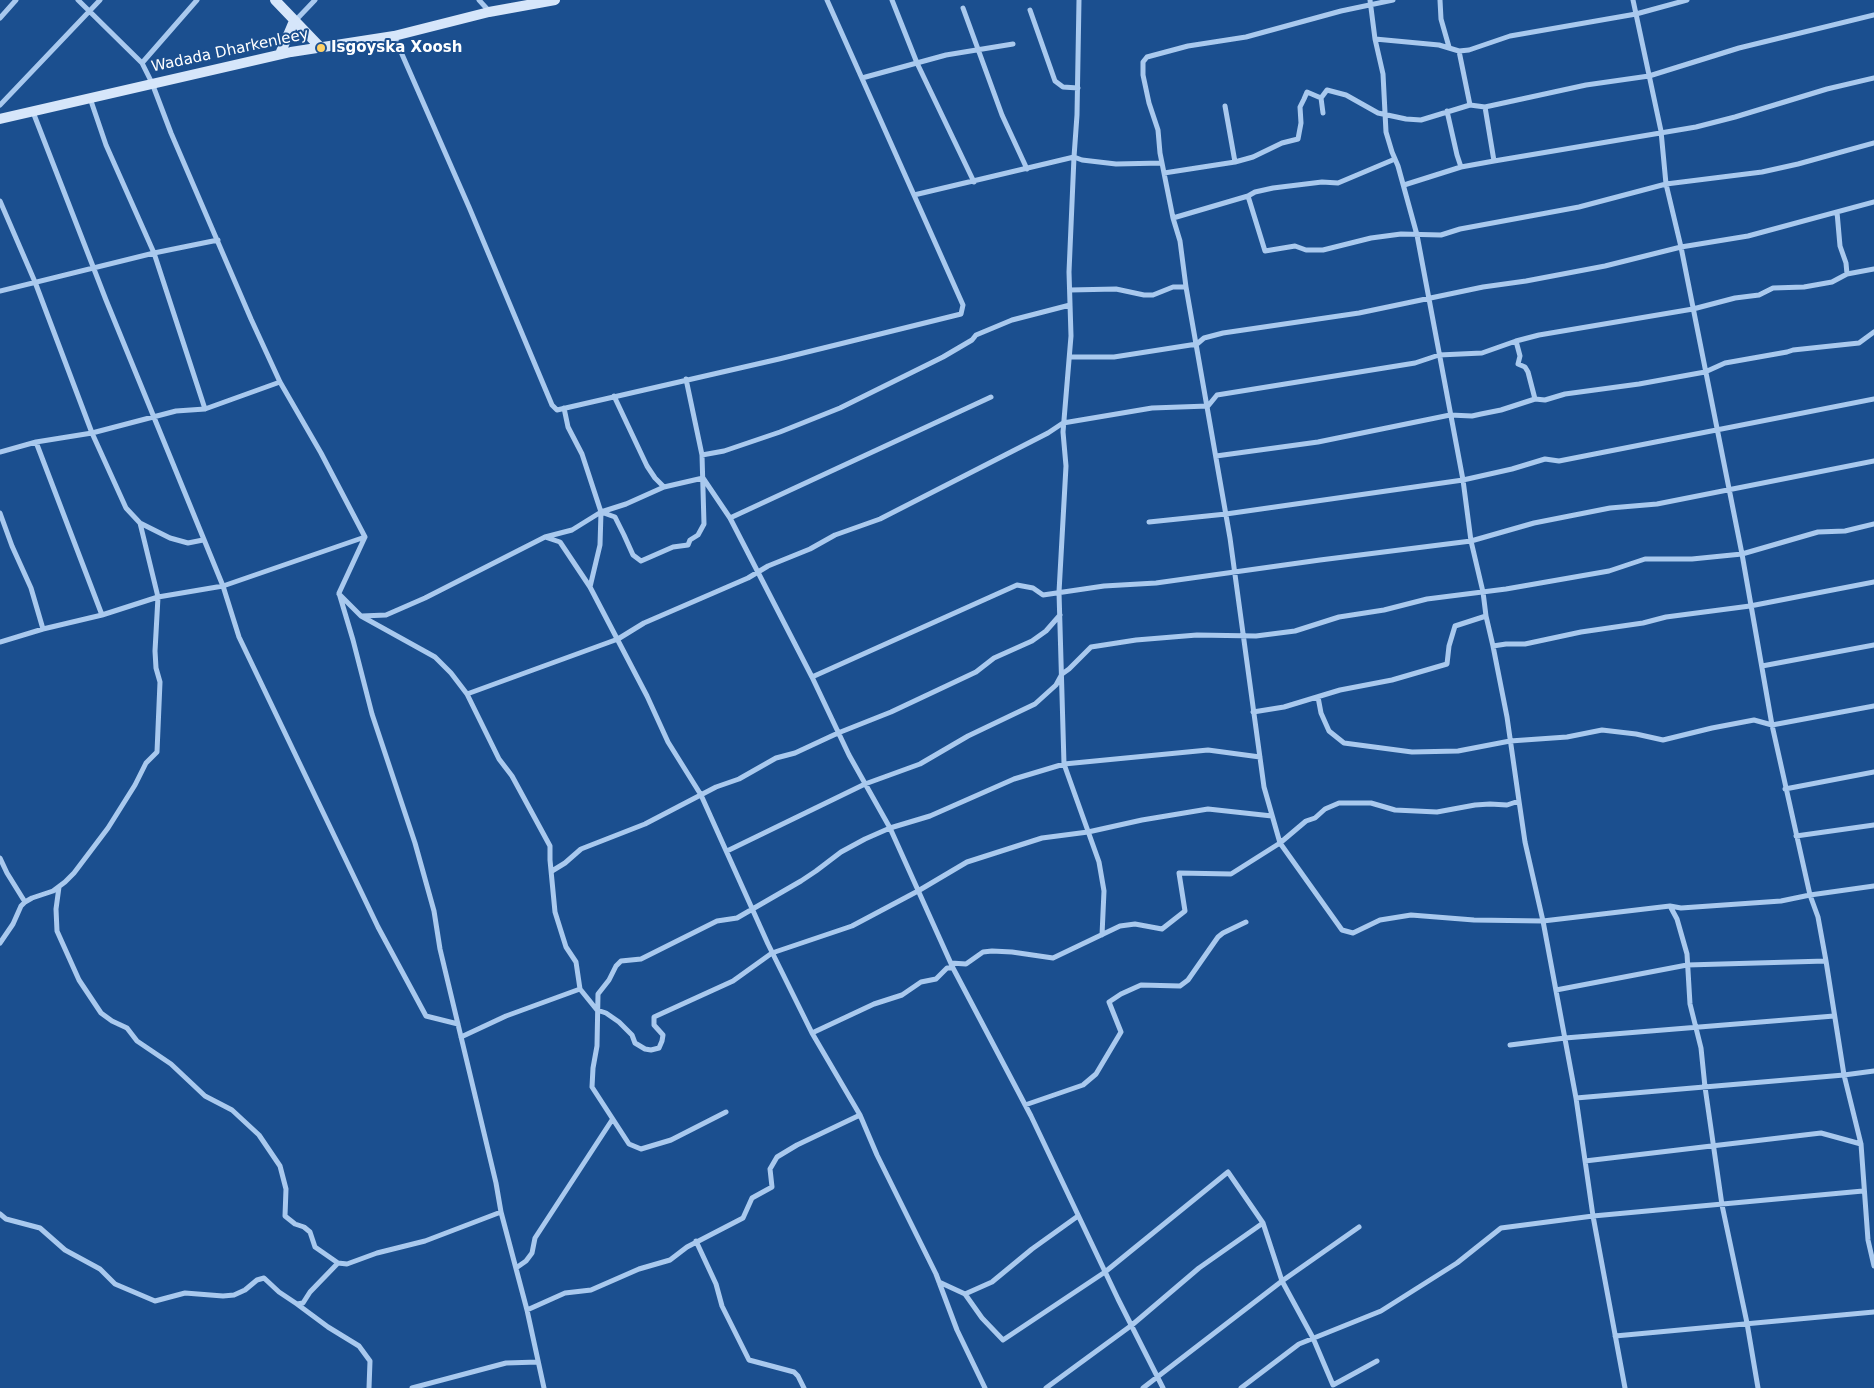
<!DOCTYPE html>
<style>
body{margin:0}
canvas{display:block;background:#1b4f8f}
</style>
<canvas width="1874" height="1388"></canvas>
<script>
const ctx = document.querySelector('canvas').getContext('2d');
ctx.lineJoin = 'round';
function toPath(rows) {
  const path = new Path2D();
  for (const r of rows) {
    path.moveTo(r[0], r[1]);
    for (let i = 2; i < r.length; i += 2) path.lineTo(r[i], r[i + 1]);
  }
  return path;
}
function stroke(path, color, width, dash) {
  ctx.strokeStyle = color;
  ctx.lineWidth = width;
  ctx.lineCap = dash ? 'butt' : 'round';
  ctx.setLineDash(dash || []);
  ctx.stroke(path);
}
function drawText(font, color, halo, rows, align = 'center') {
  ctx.font = font + ' "DejaVu Sans",sans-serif';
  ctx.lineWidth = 4;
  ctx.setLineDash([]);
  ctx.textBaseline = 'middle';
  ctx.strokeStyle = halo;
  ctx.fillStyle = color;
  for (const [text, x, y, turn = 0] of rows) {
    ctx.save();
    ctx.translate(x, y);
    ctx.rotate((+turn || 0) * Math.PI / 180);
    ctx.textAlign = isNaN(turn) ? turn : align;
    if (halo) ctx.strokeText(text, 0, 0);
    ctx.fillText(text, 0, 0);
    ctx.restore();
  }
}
stroke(toPath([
 [78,0,142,63,152,83,171,133,251,319,280,382,321,453,365,537,339,593,353,640,372,714,415,843,434,911,440,949,496,1183,501,1212,527,1310,544,1388],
 [479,0,489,11],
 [892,0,917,63,974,182],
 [1079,0,1077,115,1074,157,1082,160,1116,164,1162,163],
 [1370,0,1375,39,1383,74,1386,132,1392,152,1398,166,1417,235,1463,480,1471,541,1483,592,1486,616,1493,646,1506,644,1525,644,1581,632,1643,623,1666,617,1750,606,1874,582],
 [1440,0,1441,19,1449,47],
 [1633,0,1661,131,1666,184,1681,247,1742,554,1772,725,1810,895,1818,917,1826,961,1844,1075,1861,1144,1868,1240,1874,1266],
 [963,8,1002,115,1027,169],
 [1030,10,1055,81,1063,87,1078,88],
 [0,18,16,0],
 [295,21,315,0],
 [394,36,469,207,552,405,557,410,779,359,961,314,963,305,827,0],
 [1375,39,1439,45,1459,51,1469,50,1510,36,1636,14,1687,0],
 [1459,51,1470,105],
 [142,63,197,0],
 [862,78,946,55,1013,44],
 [90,98,106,145,154,253,205,409],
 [0,105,100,0],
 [1225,106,1235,162],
 [1485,107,1494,161],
 [1447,111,1457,155,1461,167],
 [33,112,106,300,223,586,239,637,378,927,426,1016,458,1024],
 [1323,113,1321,98,1327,90,1346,95,1378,113,1406,119,1421,120,1470,105,1485,107,1586,85,1649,76,1739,48,1874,15],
 [1164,173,1235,162,1253,157,1282,143,1298,139,1301,123,1300,107,1304,99,1307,92,1321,98],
 [1404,185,1461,167,1494,161,1696,127,1735,117,1827,89,1874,78],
 [914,195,1074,157,1069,272,1071,336,1063,432,1066,466,1059,592,1064,764,1099,862,1104,891,1102,935],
 [1248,196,1255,192,1273,188,1322,182,1338,183,1395,159],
 [0,201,35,282,92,433,126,508,140,523,170,538,188,543,203,540],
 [1173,218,1248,196,1265,251,1295,246,1306,250,1323,250,1371,238,1401,234,1441,235,1460,229,1579,207,1666,184,1762,172,1798,164,1874,143],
 [1847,274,1874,269],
 [1186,287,1230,538,1264,787,1280,843,1342,930,1353,933,1380,920,1411,915,1474,920,1543,921,1576,1098,1593,1216,1625,1388],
 [1070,290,1116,289,1144,295,1153,295,1173,287,1186,287,1180,241,1173,218,1160,153,1158,130,1149,103,1143,75,1143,62,1147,57,1188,46,1246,37,1341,11,1393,0],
 [0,291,154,253,218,240],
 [1516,341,1520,356,1518,364,1525,367,1528,372,1535,399],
 [1070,357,1114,357,1197,344,1204,338,1223,333,1359,313,1483,287,1526,281,1605,266,1681,247,1748,236,1874,202],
 [614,396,647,466,655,478,664,487,703,478,730,518,812,677,849,755,890,828,953,968,1031,1116,1118,1299,1163,1388],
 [564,408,568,427,582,454,601,512,600,545,590,587,647,696,668,742,701,795,768,944,812,1033],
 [36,442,102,615],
 [0,452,36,442,92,433,176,411,205,409,280,382],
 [702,455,724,451,780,432,840,408,943,357,972,340,976,335,1012,320,1070,305],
 [1216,456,1318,442,1450,415,1472,416,1481,414,1501,410,1535,399,1545,400,1565,394,1639,384,1705,372,1725,363,1787,352,1793,350,1859,343,1874,332],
 [601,512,615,517,624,535,633,555,641,561,673,547,688,545,690,540,698,535,704,524,702,455,686,379],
 [0,513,12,546,31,588,43,629],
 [730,518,991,397],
 [1149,522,1226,514,1463,480,1512,469,1545,459,1559,461,1874,399],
 [545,537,560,542,590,587],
 [339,594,361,616,435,657,451,673,467,694,499,759,512,776,550,846,550,860,555,912,566,947,576,962,580,989,597,1010,606,1013,619,1022,632,1035,635,1043,645,1049,651,1050,659,1048,662,1041,663,1035,654,1025,654,1017,733,981,772,953,852,926,918,891,967,862,1042,838,1088,832,1142,820,1208,809,1272,816],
 [362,616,386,615,425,598,545,537,572,530,601,512,626,504,664,487],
 [0,642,43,629,102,615,158,597,223,586,365,537],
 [1493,646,1507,717,1519,801],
 [1762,666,1874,645],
 [812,677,1017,585,1033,588,1043,595,1104,586,1156,583,1320,560,1471,541,1534,523,1610,508,1657,504,1874,461],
 [467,694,618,639,644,623,748,578,768,566,810,549,835,535,880,519,1048,433,1063,423,1152,408,1208,406,1217,395,1415,363,1439,355,1482,353,1516,341,1539,335,1693,309,1735,298,1759,295,1773,288,1804,287,1832,282,1847,274,1846,263,1840,246,1837,212],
 [1318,697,1321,713,1329,731,1344,743,1412,752,1458,751,1510,741,1567,737,1602,730,1636,734,1663,740,1712,728,1754,720,1772,725,1874,706],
 [1253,712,1284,707,1340,690,1392,680,1447,664,1449,646,1455,626,1486,616],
 [1785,789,1874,772],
 [1796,836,1874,825],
 [727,851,865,784,920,764,968,736,1035,704,1056,685,1062,674,1069,669,1091,647,1136,640,1197,635,1256,636,1295,631,1339,617,1384,610,1427,599,1506,589,1609,571,1645,559,1692,559,1742,554,1818,532,1845,531,1874,524],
 [0,858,7,873,25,902],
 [552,871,565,863,581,849,645,824,716,787,739,779,776,758,795,753,838,733,891,712,976,672,994,658,1032,641,1046,631,1060,615],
 [59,887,56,909,57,931,79,980,101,1013,112,1021,127,1028,137,1041,171,1064,205,1096,232,1110,259,1135,280,1166,286,1189,285,1216,295,1224,304,1227,310,1232,315,1247,338,1263],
 [1670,906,1677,919,1687,954,1690,1004,1701,1048,1705,1087,1722,1205,1747,1323,1758,1388],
 [0,943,13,924,21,906,25,902,32,898,53,891,65,882,74,873,108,828,135,785,146,763,157,752,160,682,156,668,155,651,158,597,140,523],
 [951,963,966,964,983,952,992,951,1012,952,1053,958,1120,926,1135,924,1162,929,1185,911,1179,873,1231,874,1280,843,1306,821,1315,818,1325,809,1339,803,1371,803,1395,810,1437,812,1475,805,1490,804,1507,805,1519,801,1525,842,1543,921,1670,906,1681,908,1781,901,1810,895,1874,886],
 [1556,990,1687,965,1826,961],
 [461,1037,506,1016,580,989],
 [1510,1045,1565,1038,1834,1016],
 [1576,1098,1844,1075,1874,1071],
 [1025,1105,1083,1085,1096,1074,1121,1032,1109,1002,1121,994,1141,985,1180,986,1188,980,1218,937,1223,933,1246,922],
 [726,1112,671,1140,641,1149,629,1144,592,1087,593,1068,597,1046,598,994,609,980,616,966,621,961,641,959,717,921,737,918,801,881,816,871,841,852,865,839,890,828,930,816,1014,779,1064,764,1208,750,1260,757],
 [860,1115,877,1155,936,1274,957,1330,985,1388],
 [1585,1161,1821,1133,1861,1144],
 [0,1214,6,1219,40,1228,65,1250,100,1269,115,1284,155,1301,185,1293,223,1296,234,1295,245,1290,257,1280,264,1278,279,1292,297,1304,303,1303,310,1292,338,1263,347,1264,377,1253,425,1241,501,1212],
 [696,1241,716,1284,722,1306,749,1360,794,1372,798,1376,804,1388],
 [516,1268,526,1261,532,1253,535,1238,612,1120],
 [939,1282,965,1294,992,1282,1032,1249,1078,1216],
 [965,1294,982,1318,1003,1340,1105,1272,1228,1172,1263,1223,1282,1281,1313,1338,1333,1385,1377,1361],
 [297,1304,328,1327,359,1346,370,1361,369,1388],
 [527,1310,565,1293,591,1290,639,1269,670,1260,687,1247,743,1218,752,1198,772,1187,770,1169,777,1157,797,1145,860,1115,812,1033,874,1004,902,995,921,982,936,979,947,968,953,968],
 [1615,1336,1874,1312],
 [412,1388,506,1363,538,1362],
 [1046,1388,1132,1325,1199,1268,1263,1223],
 [1143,1388,1282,1281,1359,1227],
 [1241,1388,1299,1344,1381,1311,1457,1263,1501,1228,1593,1216,1863,1191]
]), '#a9c9ee', 5);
stroke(toPath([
 [275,0,321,48],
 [280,54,294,21],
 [0,119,291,52,394,36,489,12,555,0]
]), '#d6e6fa', 10);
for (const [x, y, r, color] of [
 [321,48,5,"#ffd166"]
]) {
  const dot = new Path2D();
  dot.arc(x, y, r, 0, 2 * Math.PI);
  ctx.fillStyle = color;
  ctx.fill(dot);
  stroke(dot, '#1b4f8f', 2);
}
drawText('bold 15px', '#fff', '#1b4f8f', [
 ["Isgoyska Xoosh",331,48]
], 'left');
drawText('15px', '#fff', '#1b4f8f', [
 ["Wadada Dharkenleey",230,51,-12]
]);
</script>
